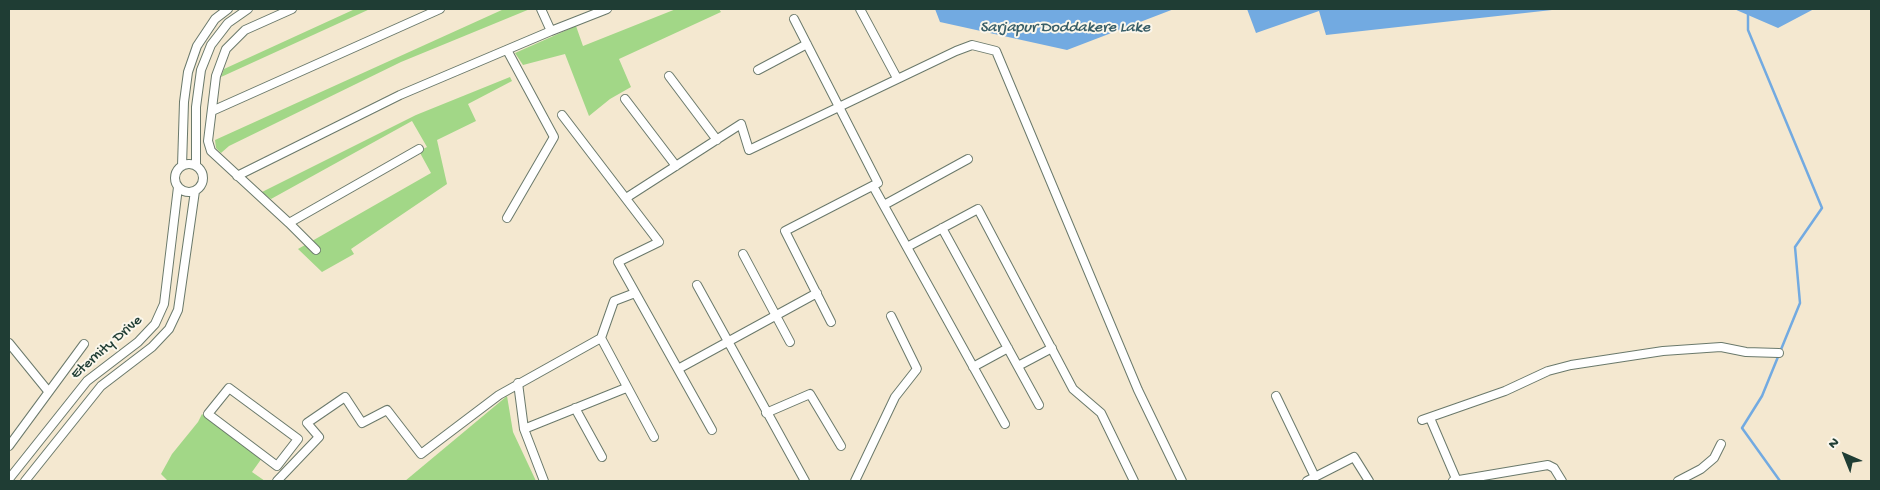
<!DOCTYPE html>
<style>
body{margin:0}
#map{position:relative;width:1880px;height:490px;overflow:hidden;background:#f4e8d0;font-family:"Gochi Hand",sans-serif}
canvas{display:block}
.frame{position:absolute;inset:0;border:10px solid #1f3d34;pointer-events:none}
.north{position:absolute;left:1820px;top:430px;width:50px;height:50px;-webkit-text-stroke:4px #fbf7ec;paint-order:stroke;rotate:316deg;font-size:14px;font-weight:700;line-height:20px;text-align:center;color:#1f3d34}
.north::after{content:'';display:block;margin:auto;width:18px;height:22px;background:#1f3d34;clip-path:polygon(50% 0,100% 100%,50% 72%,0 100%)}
</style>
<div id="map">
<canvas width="1880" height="490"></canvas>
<div class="frame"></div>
<div class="north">N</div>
</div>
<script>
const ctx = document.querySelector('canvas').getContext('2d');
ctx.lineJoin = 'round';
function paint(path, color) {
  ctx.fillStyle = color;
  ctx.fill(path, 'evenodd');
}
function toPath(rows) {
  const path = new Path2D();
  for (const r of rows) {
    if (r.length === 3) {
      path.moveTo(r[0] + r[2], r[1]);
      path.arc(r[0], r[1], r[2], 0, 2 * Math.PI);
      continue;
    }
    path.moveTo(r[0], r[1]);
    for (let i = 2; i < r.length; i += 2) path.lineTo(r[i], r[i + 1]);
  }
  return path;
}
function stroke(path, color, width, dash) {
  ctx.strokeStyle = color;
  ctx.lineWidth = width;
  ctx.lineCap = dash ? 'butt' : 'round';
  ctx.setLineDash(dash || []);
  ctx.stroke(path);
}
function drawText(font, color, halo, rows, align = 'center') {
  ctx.font = font + ' "Gochi Hand",sans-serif';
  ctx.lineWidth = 4;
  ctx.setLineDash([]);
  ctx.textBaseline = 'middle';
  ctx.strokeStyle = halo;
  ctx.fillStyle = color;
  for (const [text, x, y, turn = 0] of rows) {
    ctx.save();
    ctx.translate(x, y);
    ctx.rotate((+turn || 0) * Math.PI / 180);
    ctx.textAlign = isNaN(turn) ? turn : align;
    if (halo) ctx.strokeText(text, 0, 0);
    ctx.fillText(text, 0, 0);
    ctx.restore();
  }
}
paint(toPath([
 [355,9,370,9,221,77,224,69],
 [504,9,530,9,401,62,229,146,221,153,216,148,215,140],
 [676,9,719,9,721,12,619,59,631,87,610,99,589,116,565,54,523,65,515,53,576,26,583,46],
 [510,77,512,81,468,104,476,121,437,140,447,184,351,249,354,254,322,272,298,249,431,173,419,151,427,147,412,121,271,199,262,192,416,115],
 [507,396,513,432,536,481,405,481],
 [202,414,262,458,252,472,265,481,168,481,161,474,172,454,198,422]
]), '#a2d787');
paint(toPath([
 [935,9,1174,9,1067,50,940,22],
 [1247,9,1561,9,1326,35,1319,11,1256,33],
 [1734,9,1814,9,1778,28]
]), '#72aae1');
stroke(toPath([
 [1748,9,1748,30,1822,208,1795,247,1800,303,1762,396,1742,428,1780,481]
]), '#72aae1', 2.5);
const minor = toPath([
 [292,9,245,30,226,49,216,76,208,141,211,151,289,223,419,149],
 [541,9,551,31,607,9],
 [860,9,897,78],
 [794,19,878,183,785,231,831,322],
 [507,50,554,137,507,218],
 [758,70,807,44],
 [669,76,717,140],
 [625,99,676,166],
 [212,111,440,9],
 [562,115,659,242,618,262,712,430],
 [189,178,14],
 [196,165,196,107,201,70,211,45,228,23,248,9],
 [182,166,184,102,188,72,197,46,215,19,228,9],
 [237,176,400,95,551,31],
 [873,186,1005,424],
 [626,198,741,124,749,150,956,51,972,45,996,51,1138,390,1182,481],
 [884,205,968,159],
 [289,223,316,250],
 [942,228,1039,405],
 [907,247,978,209,1073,389,1101,413,1134,481],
 [743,254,790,342],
 [697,285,805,481],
 [601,338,654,437],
 [9,343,48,391],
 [1018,366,1052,348],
 [973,367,1008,348],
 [678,369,817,293],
 [518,383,524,429,544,481],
 [229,388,298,439,277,466,208,414,229,388],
 [1276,396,1315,477],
 [575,408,602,457],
 [766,413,810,394,841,446],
 [1430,418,1457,481],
 [1422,420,1505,391,1548,371,1571,365,1663,351,1721,347,1746,352,1779,353],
 [524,429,626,388],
 [9,446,84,344],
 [9,479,87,381,138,342,155,324,164,304,178,187],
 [25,481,101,386,152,347,169,329,178,310,195,191],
 [277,481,319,437,307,423,345,397,362,423,387,410,421,454,499,395,601,338,614,301,635,293],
 [855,481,895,397,917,369,891,316],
 [1307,481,1354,457,1369,481],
 [1453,481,1548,465,1554,468,1562,481],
 [1678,481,1701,469,1714,458,1721,444]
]);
stroke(minor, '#6a796b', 10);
stroke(minor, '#fff', 8);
drawText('15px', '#1f3d34', '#fbf7ec', [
 ["Eternity Drive",107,348,-41]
]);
drawText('italic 16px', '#385e68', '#fbf7ec', [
 ["Sarjapur Doddakere Lake",1065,29]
]);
</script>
